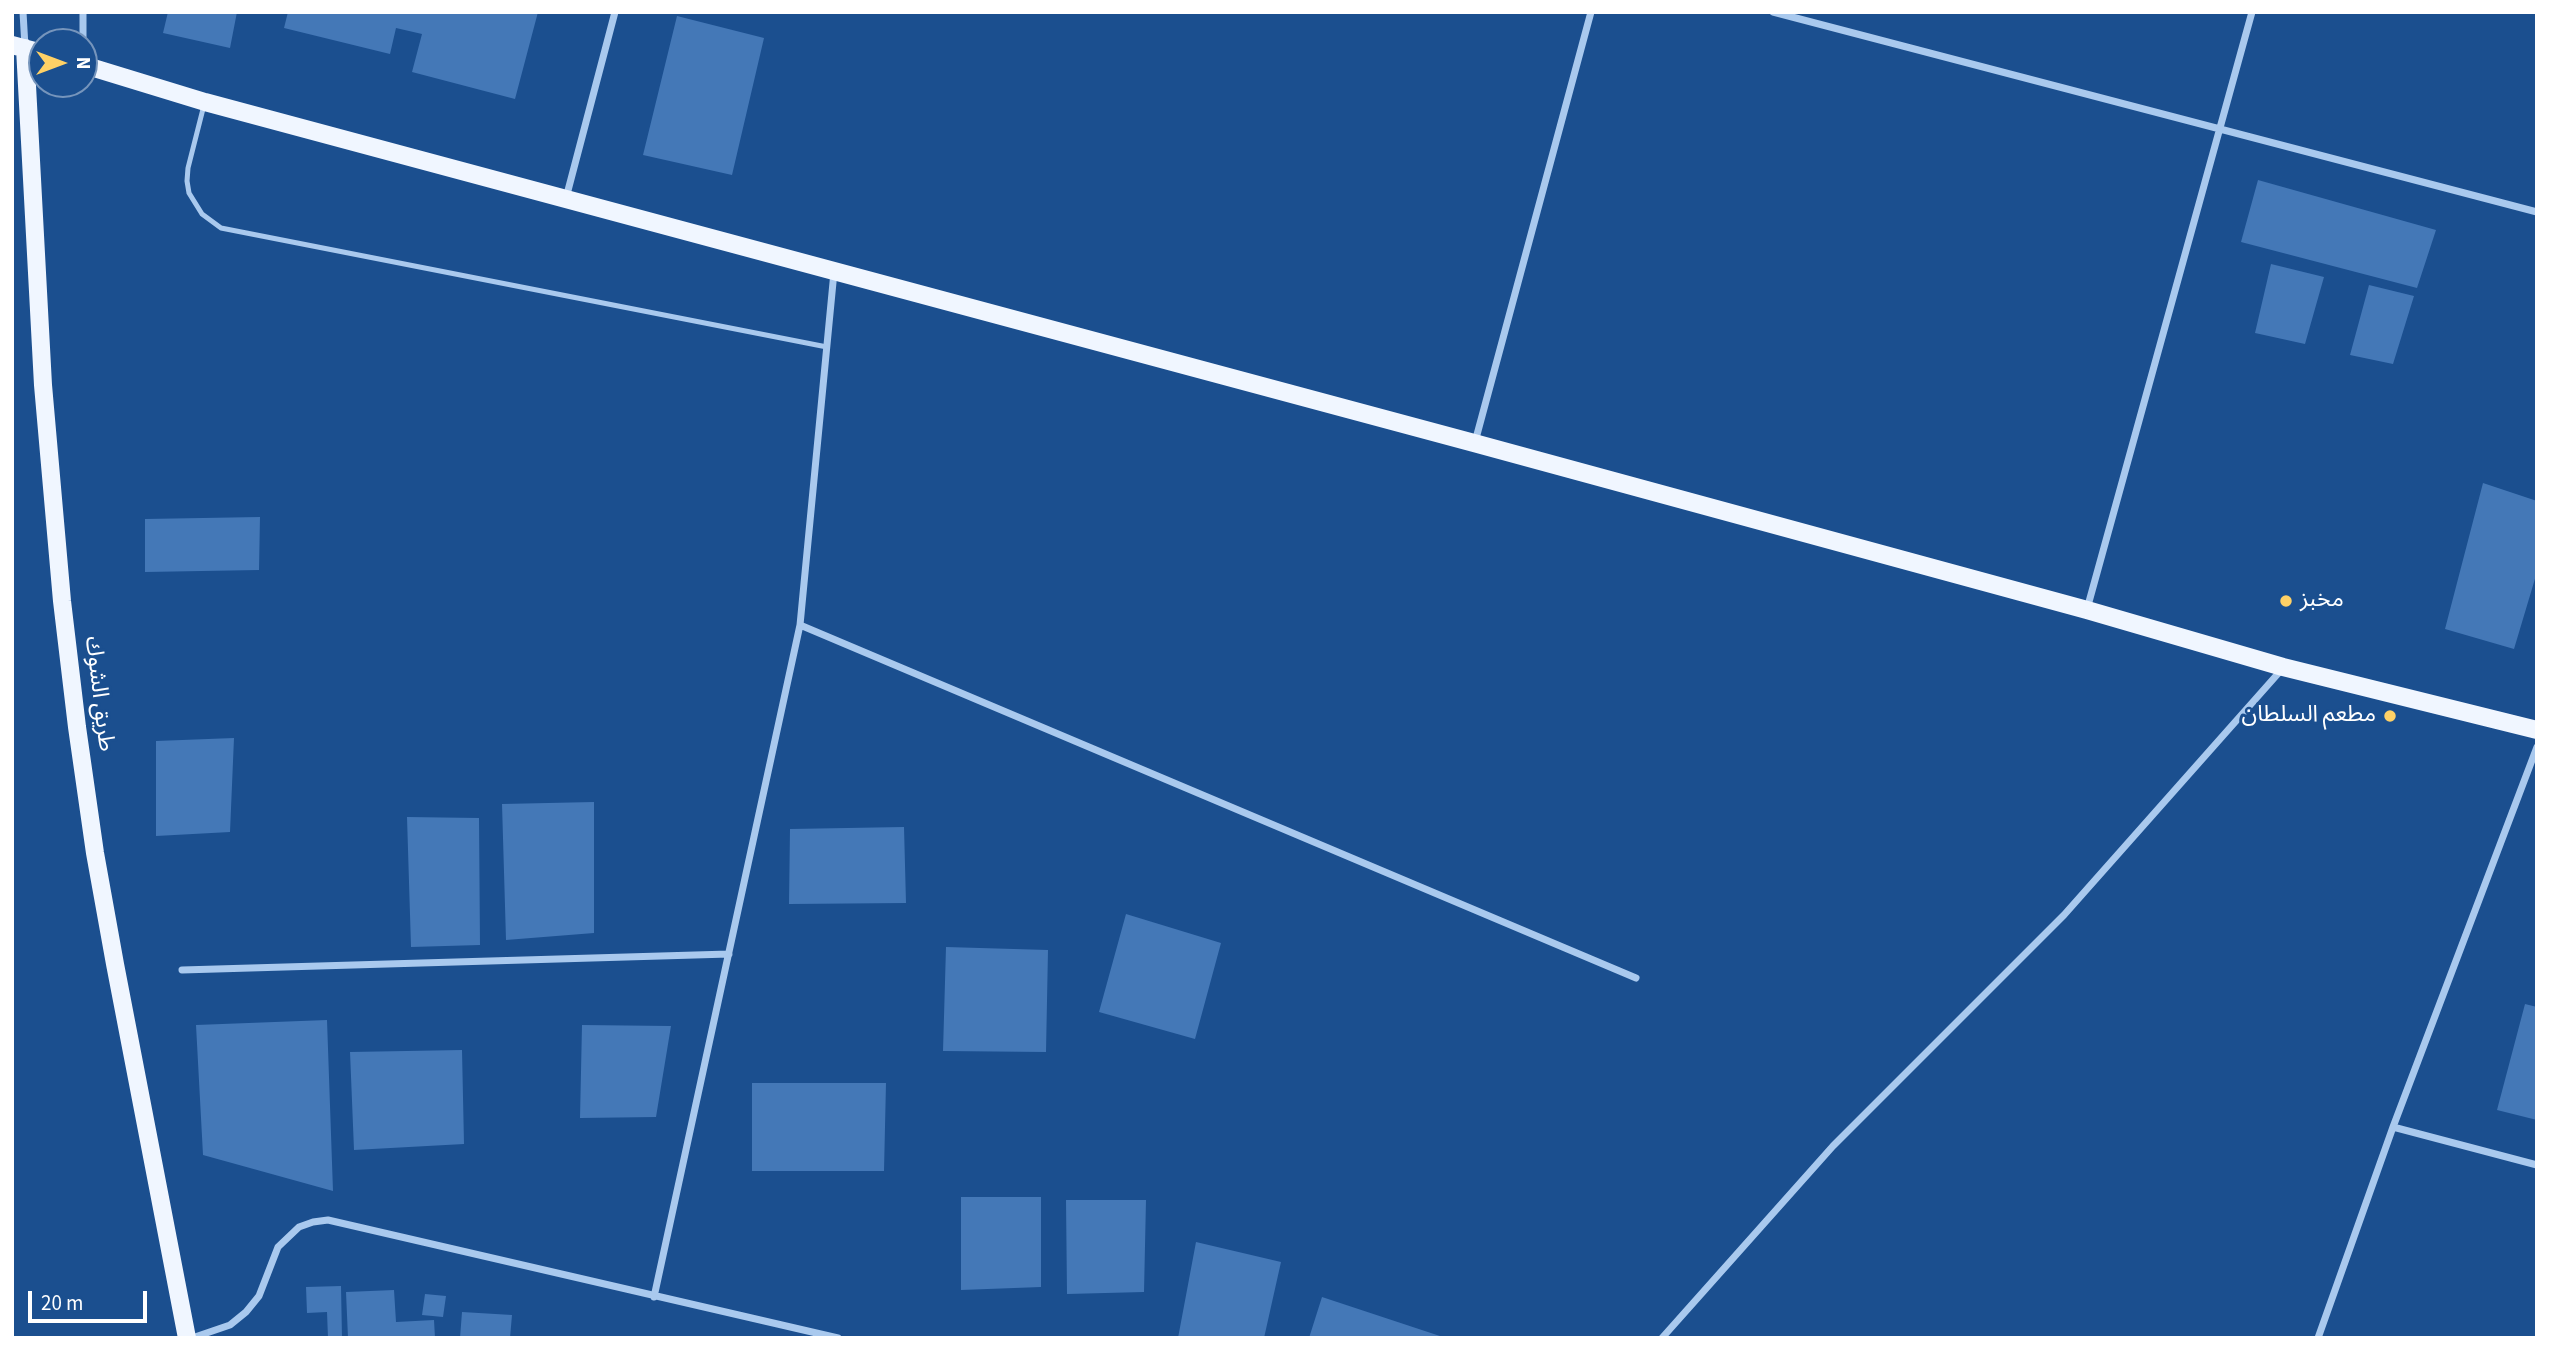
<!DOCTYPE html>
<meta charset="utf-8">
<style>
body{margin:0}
#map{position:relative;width:2549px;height:1350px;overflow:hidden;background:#1b4f8f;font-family:"Source Sans 3",sans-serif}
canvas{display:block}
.frame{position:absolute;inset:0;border:14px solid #fff;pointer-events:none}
.north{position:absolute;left:28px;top:28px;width:70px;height:70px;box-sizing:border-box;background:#1b4f8f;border:2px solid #7695bc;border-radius:50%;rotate:90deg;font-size:19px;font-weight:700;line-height:28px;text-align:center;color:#fff}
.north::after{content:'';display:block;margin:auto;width:24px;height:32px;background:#ffd166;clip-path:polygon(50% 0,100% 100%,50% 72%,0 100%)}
.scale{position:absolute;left:28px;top:1291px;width:119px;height:32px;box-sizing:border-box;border:4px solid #fff;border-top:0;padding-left:9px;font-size:21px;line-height:24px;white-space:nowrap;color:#fff;-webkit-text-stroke:5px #1b4f8f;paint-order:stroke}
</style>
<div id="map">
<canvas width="2549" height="1350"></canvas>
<div class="frame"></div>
<div class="north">N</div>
<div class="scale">20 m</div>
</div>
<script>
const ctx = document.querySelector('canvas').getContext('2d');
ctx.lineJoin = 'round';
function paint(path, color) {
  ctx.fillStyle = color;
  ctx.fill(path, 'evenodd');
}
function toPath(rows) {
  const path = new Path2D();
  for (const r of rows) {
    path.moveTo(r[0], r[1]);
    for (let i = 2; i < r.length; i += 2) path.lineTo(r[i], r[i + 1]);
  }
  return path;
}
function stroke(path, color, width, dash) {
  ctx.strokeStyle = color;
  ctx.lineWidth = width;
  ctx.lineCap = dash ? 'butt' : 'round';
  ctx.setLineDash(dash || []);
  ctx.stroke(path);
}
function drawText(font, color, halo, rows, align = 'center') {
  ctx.font = font + ' "Source Sans 3","Noto Sans Arabic",sans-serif';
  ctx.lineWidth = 6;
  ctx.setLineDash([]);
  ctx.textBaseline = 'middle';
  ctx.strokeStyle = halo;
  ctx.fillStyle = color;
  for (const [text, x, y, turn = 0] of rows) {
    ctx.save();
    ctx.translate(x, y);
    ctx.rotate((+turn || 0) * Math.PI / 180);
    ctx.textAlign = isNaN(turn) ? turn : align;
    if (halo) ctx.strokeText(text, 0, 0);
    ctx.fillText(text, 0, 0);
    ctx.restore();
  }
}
paint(toPath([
 [168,12,237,12,230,48,163,33],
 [288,12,538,12,515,99,412,72,422,34,396,28,390,54,284,28],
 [677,16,764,38,732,175,643,155],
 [2258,180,2436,230,2417,288,2241,242],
 [2271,264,2324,277,2305,344,2255,333],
 [2369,285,2414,296,2393,364,2350,355],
 [2483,483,2537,501,2537,572,2514,649,2445,629],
 [260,517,259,570,145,572,145,519],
 [234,738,230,832,156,836,156,741],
 [594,802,594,933,506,940,502,804],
 [407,817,479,818,480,945,411,947],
 [904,827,906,903,789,904,790,829],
 [1126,914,1221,943,1195,1039,1099,1012],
 [946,947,1048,950,1046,1052,943,1051],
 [2525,1004,2537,1007,2537,1120,2497,1110],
 [327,1020,333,1191,203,1155,196,1025],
 [582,1025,671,1026,656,1117,580,1118],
 [462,1050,464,1144,354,1150,350,1052],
 [752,1083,886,1083,884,1171,752,1171],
 [961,1197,1041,1197,1041,1287,961,1290],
 [1066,1200,1146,1200,1144,1292,1067,1294],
 [1196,1242,1281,1262,1264,1338,1178,1338],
 [341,1286,342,1338,328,1338,327,1312,307,1313,306,1287],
 [394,1290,396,1322,434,1320,435,1338,348,1338,346,1292],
 [425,1294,446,1296,443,1317,422,1315],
 [1322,1297,1443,1337,1443,1338,1309,1338],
 [462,1312,512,1315,510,1338,460,1338]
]), '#4478b7');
stroke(toPath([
 [204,105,188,168,187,181,189,193,202,214,221,228,827,347]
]), '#a9c9ee', 5);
stroke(toPath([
 [23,12,25,47],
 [1773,12,2537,212],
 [83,42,83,12],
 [566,198,615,12],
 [1475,442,1591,12],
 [2087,609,2252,12],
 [800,625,1636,978],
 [182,970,729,954],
 [2393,1127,2537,1165],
 [654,1297,800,625,834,272],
 [192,1338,230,1325,246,1312,259,1296,278,1247,299,1227,313,1222,328,1220,838,1338],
 [1662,1338,1833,1146,2064,915,2283,668],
 [2318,1338,2393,1127,2537,747]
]), '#a9c9ee', 7);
stroke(toPath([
 [12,45,42,53],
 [25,48,43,385,62,601,77,727,95,853,115,964,187,1338],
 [84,65,205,102,1474,443,2087,610,2283,667,2537,730]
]), '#f0f6ff', 18);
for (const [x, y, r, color] of [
 [2286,601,7,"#ffd166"],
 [2390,716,7,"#ffd166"]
]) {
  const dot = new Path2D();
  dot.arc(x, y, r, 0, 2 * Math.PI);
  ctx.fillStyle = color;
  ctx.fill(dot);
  stroke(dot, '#1b4f8f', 2.5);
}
drawText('23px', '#fff', '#1b4f8f', [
 ["مخبز",2300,601],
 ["مطعم السلطان",2376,716,"right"]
], 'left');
drawText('23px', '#fff', '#1b4f8f', [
 ["طريق الشوك",98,694,83]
]);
</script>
